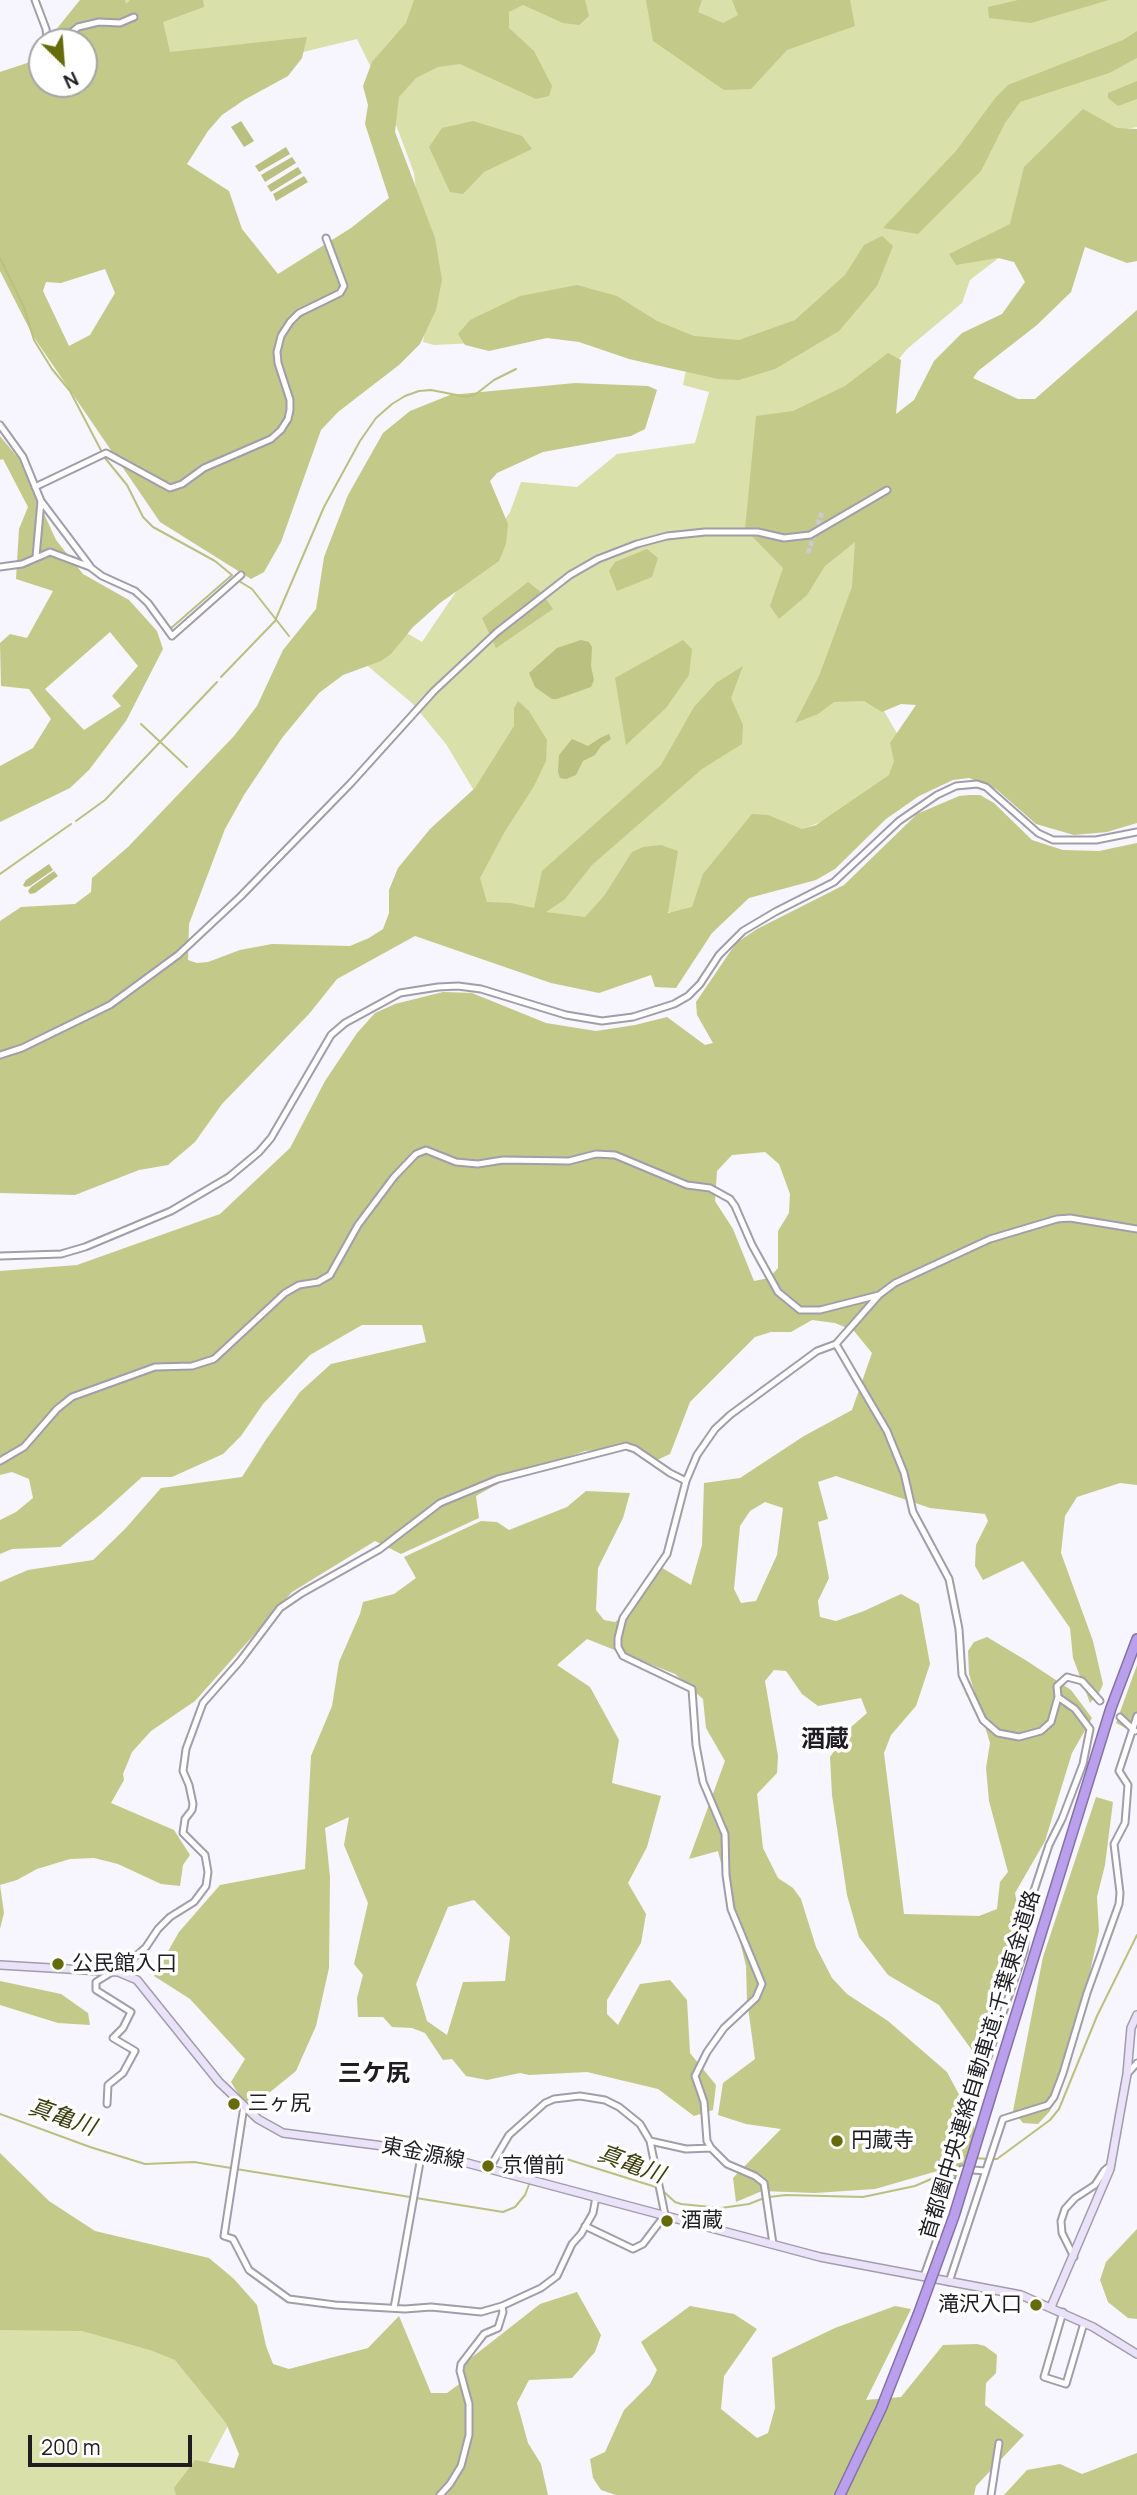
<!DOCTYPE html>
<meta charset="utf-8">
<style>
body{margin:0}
#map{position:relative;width:1137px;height:2495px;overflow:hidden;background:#f7f5fd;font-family:Manrope,sans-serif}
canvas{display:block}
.north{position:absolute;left:28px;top:28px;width:70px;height:70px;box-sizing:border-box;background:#fff;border:2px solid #a5a5a7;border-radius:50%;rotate:155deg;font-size:19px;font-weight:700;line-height:28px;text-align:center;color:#1f1d22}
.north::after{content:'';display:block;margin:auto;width:24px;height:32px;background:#656a0b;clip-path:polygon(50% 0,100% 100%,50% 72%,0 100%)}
.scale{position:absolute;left:28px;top:2435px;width:164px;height:32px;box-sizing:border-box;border:4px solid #1f1d22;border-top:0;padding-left:9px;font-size:21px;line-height:24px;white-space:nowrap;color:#1f1d22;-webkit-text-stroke:5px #fff;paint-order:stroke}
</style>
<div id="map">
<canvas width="1137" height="2495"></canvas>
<div class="north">N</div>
<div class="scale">200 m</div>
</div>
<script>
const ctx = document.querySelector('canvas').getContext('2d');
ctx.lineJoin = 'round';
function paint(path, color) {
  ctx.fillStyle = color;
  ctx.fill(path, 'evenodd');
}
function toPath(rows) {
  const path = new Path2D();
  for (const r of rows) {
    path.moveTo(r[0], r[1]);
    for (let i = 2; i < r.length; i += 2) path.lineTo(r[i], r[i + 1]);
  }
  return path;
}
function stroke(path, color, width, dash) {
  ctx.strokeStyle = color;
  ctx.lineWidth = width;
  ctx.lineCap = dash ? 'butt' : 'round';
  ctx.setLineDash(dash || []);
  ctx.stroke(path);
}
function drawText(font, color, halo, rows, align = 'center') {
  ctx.font = font + ' Manrope,"Noto Sans JP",sans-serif';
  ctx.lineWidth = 7;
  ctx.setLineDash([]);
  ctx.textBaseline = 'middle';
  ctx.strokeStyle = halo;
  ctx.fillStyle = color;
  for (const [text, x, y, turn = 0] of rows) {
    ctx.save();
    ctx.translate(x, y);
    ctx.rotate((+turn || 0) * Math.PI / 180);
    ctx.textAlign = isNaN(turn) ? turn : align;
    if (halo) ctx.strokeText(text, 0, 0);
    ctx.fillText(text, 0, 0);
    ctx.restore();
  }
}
paint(toPath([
 [116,0,1137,0,1137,127,1102,133,1013,247,970,280,962,303,907,349,888,372,858,523,877,699,906,749,906,767,843,813,793,833,686,918,656,908,594,923,449,903,494,824,446,744,413,704,357,657,383,619,422,642,510,512,521,482,577,487,617,454,695,443,709,392,683,385,690,351,603,304,476,343,434,345,423,342,429,304,414,173,386,98,357,39,274,59,150,63],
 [0,2306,185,2341,235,2412,204,2471,202,2495,0,2495]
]), '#dae0aa');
paint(toPath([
 [80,0,125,0,126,4,130,0,203,0,204,7,163,22,170,52,307,37,302,58,288,76,244,100,222,115,208,131,187,164,229,191,242,229,278,274,351,228,389,198,365,124,368,105,363,86,372,62,406,23,414,0,585,0,589,16,579,25,563,23,523,5,509,12,509,28,534,51,552,86,549,96,536,99,460,64,438,67,416,78,399,97,395,132,435,238,442,280,436,310,420,344,399,365,338,412,321,430,281,542,264,572,251,579,160,522,33,336,0,271,0,72,27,63,42,46,42,84,84,84,84,42,46,42],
 [105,269,115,293,90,335,69,346,43,291,46,282,61,283],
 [646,0,702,0,698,12,723,23,738,15,732,0,850,0,855,26,787,50,751,89,724,90,653,41],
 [1018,0,1109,0,1031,23,989,18,988,7],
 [1137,31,1137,58,1109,73,1020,102,1005,123,981,171,918,234,883,228,956,151,996,97,1008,85,1123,40],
 [1137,81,1137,99,1118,106,1108,98,1108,93],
 [1083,109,1117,128,1137,129,1137,261,1127,263,1085,247,1071,292,1037,325,978,371,973,378,1018,399,1035,399,1137,310,1137,823,1107,832,1074,835,1036,824,996,789,969,778,953,780,919,796,886,819,835,869,816,880,749,898,712,933,676,988,655,987,651,975,599,993,551,983,415,936,337,979,309,1014,222,1104,195,1142,168,1165,139,1170,75,1195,0,1193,0,921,21,907,75,904,91,892,92,878,128,847,234,736,257,706,283,650,316,609,324,557,348,495,383,433,410,411,450,395,575,383,648,386,657,390,645,429,631,436,543,452,497,473,490,481,508,524,506,544,499,561,440,603,413,627,391,654,381,661,343,675,319,693,282,738,244,795,225,829,189,924,188,960,197,963,208,962,240,950,272,944,350,946,369,938,383,929,389,913,389,890,398,868,430,829,475,788,514,726,514,708,518,701,529,711,547,740,546,761,534,786,504,833,480,878,487,902,511,903,534,908,542,871,661,765,694,707,716,683,743,666,731,698,743,725,742,744,702,769,592,865,564,900,546,912,585,917,604,896,632,852,643,847,661,845,678,851,668,913,692,907,703,874,752,814,768,815,802,829,816,825,889,775,894,761,890,743,916,705,901,704,882,712,864,701,834,702,818,714,795,723,819,676,852,587,855,542,825,566,807,595,779,619,770,606,783,568,745,529,756,416,793,411,845,386,888,353,901,360,896,414,914,400,934,361,962,333,1002,314,1025,282,1014,262,998,258,956,265,949,254,1010,224,1024,167],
 [473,121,522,136,532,149,484,172,463,194,450,192,429,147,442,128],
 [882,236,893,246,877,286,839,331,775,369,739,380,718,379,629,359,579,342,547,338,489,351,465,345,458,334,470,320,520,296,577,285,617,296,657,321,694,336,739,340,795,320,845,275,864,245],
 [0,436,19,459,56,540,83,574,129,600,157,631,163,649,126,721,89,770,70,788,0,822,0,766,33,748,51,719,29,689,1,686,0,643,10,634,27,638,53,591,16,579,19,529,28,507,3,459,0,460],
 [110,632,138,666,112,696,121,706,84,730,45,689],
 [647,549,658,558,652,577,617,591,609,571,615,562],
 [528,582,542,593,553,609,496,648,482,618],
 [683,640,692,649,689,675,666,708,626,745,615,678],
 [970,795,980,795,994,803,1032,840,1063,850,1099,851,1137,843,1137,1485,1120,1483,1077,1497,1065,1516,1061,1553,1093,1641,1103,1684,1100,1691,1090,1703,1073,1658,1070,1628,1023,1561,983,1580,975,1566,976,1545,988,1521,985,1514,930,1508,836,1476,818,1482,828,1519,818,1522,829,1578,818,1601,820,1617,836,1621,864,1611,901,1594,919,1604,930,1664,916,1706,891,1735,884,1753,904,1914,979,1916,997,1909,1000,1882,1008,1872,989,1801,986,1768,990,1743,969,1674,968,1651,974,1642,987,1637,1027,1661,1071,1690,1092,1718,1072,1753,1045,1841,1015,1893,1018,1909,1000,1982,977,2057,939,2005,888,1975,859,1937,847,1895,832,1795,830,1757,850,1728,867,1713,861,1698,818,1706,802,1694,786,1671,774,1670,765,1681,778,1756,777,1773,757,1794,763,1848,778,1878,793,1888,801,1899,816,1947,832,1978,847,1994,888,2021,947,2072,973,2121,977,2145,965,2182,941,2170,875,2189,815,2193,762,2191,736,2202,733,2178,781,2129,746,2124,718,2115,723,2083,755,2059,747,2000,746,1966,718,1851,689,1859,725,1761,706,1728,703,1699,675,1674,587,1639,557,1665,590,1687,619,1740,612,1783,661,1796,647,1847,628,1883,646,1914,641,1943,607,2000,607,2014,618,2025,640,1984,670,1980,687,2000,690,2053,716,2085,713,2110,694,2116,658,2089,587,2072,529,2075,520,2073,487,2080,466,2076,452,2059,443,2060,425,2033,412,2028,392,2027,383,2017,358,2017,357,1998,363,1975,354,1964,368,1903,344,1845,349,1817,325,1828,330,1877,329,1968,316,2026,296,2071,259,2101,243,2101,231,2082,245,2059,190,1999,154,1976,179,1932,220,1885,305,1869,311,1756,332,1706,339,1662,360,1614,363,1602,394,1594,416,1578,404,1557,481,1521,497,1522,509,1530,567,1507,586,1491,630,1493,623,1518,598,1568,596,1610,604,1620,615,1622,637,1604,659,1566,691,1585,702,1545,704,1483,740,1478,804,1436,852,1410,872,1353,854,1331,835,1323,812,1320,791,1332,771,1332,755,1337,690,1402,670,1454,655,1461,624,1448,585,1451,506,1479,476,1496,479,1518,401,1554,375,1541,292,1592,195,1701,151,1731,132,1752,123,1774,124,1780,111,1803,174,1830,190,1855,183,1865,180,1886,161,1884,118,1864,94,1858,70,1859,37,1869,17,1880,0,1885,4,1913,0,1929,0,1582,28,1570,93,1560,125,1529,161,1488,242,1477,267,1438,300,1392,331,1364,426,1342,422,1325,362,1325,310,1355,263,1404,241,1436,223,1454,172,1477,142,1477,101,1514,60,1547,12,1549,0,1554,0,1520,16,1512,33,1498,29,1479,12,1472,0,1475,0,1271,77,1265,220,1214,290,1148,325,1081,357,1033,375,1013,395,1004,443,992,472,993,546,1023,596,1031,635,1025,667,1017,705,1045,713,1043,697,1015,696,1002,736,943,757,929,844,885,917,814,959,796],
 [765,1152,779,1164,790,1194,789,1213,778,1231,778,1268,769,1278,754,1281,733,1229,715,1201,717,1171,732,1155],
 [765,1502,783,1508,777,1555,756,1601,741,1603,734,1589,740,1526,750,1511],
 [474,1900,510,1937,505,1981,463,1982,447,2035,427,2021,416,1984,448,1907],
 [1137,1665,1137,1734,1116,1723],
 [1096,1797,1113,1802,1105,1865,1097,1897,1099,1931,1083,2004,1050,2111,1038,2124,1023,2123,1013,2111,1043,1957],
 [0,1981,61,1994,88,2013,90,2025,58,2023,0,2005],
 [0,2153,49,2201,95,2231,209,2258,234,2279,257,2305,266,2346,273,2364,289,2369,368,2348,399,2316,431,2393,447,2393,462,2382,466,2362,540,2304,577,2292,601,2335,595,2352,572,2378,529,2380,517,2403,528,2443,541,2464,548,2495,176,2495,174,2488,195,2460,234,2468,239,2454,226,2423,175,2360,150,2350,82,2331,0,2330],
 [1137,2229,1137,2319,1128,2318,1108,2302,1100,2280,1106,2262],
 [690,2306,734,2314,757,2329,724,2376,721,2409,757,2438,768,2433,775,2408,772,2358,835,2328,895,2306,911,2309,866,2400,901,2397,943,2345,977,2344,985,2346,997,2355,996,2373,986,2383,985,2405,1024,2435,976,2486,974,2495,616,2495,601,2490,593,2478,590,2459,605,2452,624,2410,650,2384,657,2370,641,2342],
 [1137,2453,1137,2495,1004,2495,1027,2470,1060,2464,1082,2474]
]), '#c3c989');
paint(toPath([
 [241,121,254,141,244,147,231,127],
 [286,147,290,154,259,172,255,166],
 [292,157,296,163,265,182,261,175],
 [298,167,302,173,271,192,267,186],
 [304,176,308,182,276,201,273,194],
 [581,640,589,642,592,647,591,666,594,680,591,687,557,699,552,699,535,687,529,673,557,648],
 [609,734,611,739,601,746,595,755,583,761,576,775,566,779,560,778,558,772,559,755,572,739,588,746,600,738],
 [49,864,53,870,30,886,25,887,23,885,26,880],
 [54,871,58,876,35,893,30,894,28,891,31,887]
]), '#bac080');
stroke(toPath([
 [0,258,24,307,34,340,52,369,70,391,105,458,127,485,143,517,153,527,215,561,232,575,170,629],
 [239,581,252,589,289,636],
 [221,677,275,621,324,507,360,441,376,418,392,404,405,396,419,391,431,390,467,397,476,394,494,380,516,369],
 [141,724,187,767],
 [76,821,105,800,217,682],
 [0,874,71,824],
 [0,2114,90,2147,145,2164,194,2162,231,2168],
 [975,2158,987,2159],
 [993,2159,997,2159,1050,2120,1059,2109,1097,2016,1137,1935],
 [236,2169,410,2197],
 [532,2177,533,2171,543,2161,560,2157,659,2188],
 [663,2191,675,2202,681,2204,721,2208,749,2204,764,2198],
 [769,2197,786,2195,863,2197,915,2186,938,2176,951,2181,954,2179,962,2156,970,2156],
 [416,2198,503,2212,515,2207,525,2195,530,2182]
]), '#bac080', 2);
stroke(toPath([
 [808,553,822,512]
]), '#cccad1', 5, [5, 2.5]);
const street = toPath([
 [35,0,46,29,47,38,45,42],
 [60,42,78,27,99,22,120,23,134,17],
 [42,47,35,59,36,67,42,65],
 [0,425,23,457,41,501,90,566],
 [35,487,106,453,170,488,182,484,204,468,271,439,281,430,288,419,290,410,290,400,278,363,277,352,281,336,290,322,299,313,340,293,344,286,326,238],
 [36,557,41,501],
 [0,567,22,564,50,552,90,567,102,576,135,591,148,603,172,636,241,575],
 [0,1055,22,1048,110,1005,178,955,241,896,351,783,434,691,497,632,570,575,598,559,637,544,667,536,705,532,758,532,784,538,810,535,887,490],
 [0,1256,61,1254,85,1247,171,1211,229,1177,259,1152,271,1138,331,1035,345,1023,400,993,438,987,458,986,481,989,566,1015,602,1021,633,1017,674,1004,688,996,700,984,719,955,743,931,775,912,834,882,899,821,937,795,956,786,977,784,986,787,1038,833,1053,840,1096,840,1137,832],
 [836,1344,887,1431,904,1473,913,1512,949,1579,959,1629,962,1675,983,1720,998,1733,1019,1737,1041,1731,1051,1722,1058,1697,1057,1686,1067,1677,1082,1681,1100,1701],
 [0,1461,24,1447,57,1409,72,1397,155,1367,192,1366,214,1359,285,1293,299,1285,318,1282,330,1275,358,1225,394,1177,416,1154,426,1150,456,1162,478,1164,503,1160,569,1161,596,1154,615,1155,687,1185,710,1188,730,1199,735,1206,752,1245,778,1292,800,1310,820,1310,879,1295],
 [1120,1717,1135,1731],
 [118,1972,146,1947,158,1929,170,1917,194,1902,206,1886,208,1872,205,1855,183,1833,185,1819,192,1810,193,1804,189,1785,183,1771,186,1749,203,1703,240,1661,280,1608,302,1593,380,1549,440,1503,498,1479,626,1446,635,1449,670,1473,686,1481],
 [988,2057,1024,1951,1030,1903,1049,1845,1062,1819,1083,1764,1090,1729,1075,1709,1058,1697],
 [1127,2074,1137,2063],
 [107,2104,108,2085,123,2073,135,2051,113,2038,123,2028,131,2012,96,1990,96,1982,112,1972],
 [244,2106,224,2236,233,2239,249,2270,289,2299,335,2305,405,2309,431,2307,481,2312,502,2306,541,2288,557,2276,572,2244,581,2234,593,2213,596,2197],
 [650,2141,686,2149,711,2148],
 [489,2169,509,2135,545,2103,554,2099,580,2096,605,2100,619,2107,640,2124,650,2141,665,2215,643,2244,633,2249,585,2226],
 [773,2244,764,2183,755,2176,727,2164,711,2148,707,2141,704,2102,695,2076,707,2052,724,2028,756,1998,762,1984,731,1909,726,1875,725,1834,703,1782,696,1745,692,1689,623,1656,618,1647,618,1638,623,1618,667,1554,686,1481,697,1455,715,1429,730,1415,817,1351,836,1344,879,1295,895,1283,990,1239,1057,1219,1070,1218,1137,1229],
 [1074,2257,1062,2233,1061,2221,1065,2209,1075,2198,1095,2185,1104,2171,1111,2165],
 [924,2276,962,2169,985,2171],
 [949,2282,1003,2119,1048,2105,1054,2097,1063,2073,1087,1993,1119,1904,1120,1893,1114,1844,1125,1823,1128,1785,1119,1771,1137,1716],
 [394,2308,422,2151],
 [1063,2312,1044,2377,1066,2384,1084,2323],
 [440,2495,450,2484,461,2466,469,2435,469,2404,460,2371,461,2364,484,2334,498,2328,503,2312,502,2306],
 [991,2495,999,2443]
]);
const secondary = toPath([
 [0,1965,118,1972,137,1980,219,2082,258,2119,283,2133,422,2151,820,2257,1021,2295,1093,2327,1137,2354],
 [1051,2307,1110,2169,1127,2074,1131,2028,1137,2015]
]);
const highway = toPath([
 [996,2079,1111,1708,1137,1639],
 [840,2495,881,2409,918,2315]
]);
stroke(street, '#a19daa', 9);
stroke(secondary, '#a19daa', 10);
stroke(highway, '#8472a5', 12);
stroke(street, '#fff', 5);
stroke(secondary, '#eae2f9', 7);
stroke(highway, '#ba9fec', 9);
const highwayBridge = toPath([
 [918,2315,954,2216,996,2079]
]);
stroke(highwayBridge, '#8472a5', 12, []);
stroke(highwayBridge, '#ba9fec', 9);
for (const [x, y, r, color] of [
 [58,1964,7,"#656a0b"],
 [234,2104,7,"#656a0b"],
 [837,2141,7,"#656a0b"],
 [488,2166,7,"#656a0b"],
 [667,2221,7,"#656a0b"],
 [1036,2305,7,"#656a0b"]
]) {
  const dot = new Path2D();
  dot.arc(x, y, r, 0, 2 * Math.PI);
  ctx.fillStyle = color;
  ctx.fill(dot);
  stroke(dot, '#fff', 2.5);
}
drawText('21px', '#1f1d22', '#fff', [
 ["公民館入口",72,1964],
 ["三ヶ尻",248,2104],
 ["円蔵寺",851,2141],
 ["京僧前",502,2166],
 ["酒蔵",681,2221],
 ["滝沢入口",1022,2305,"right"]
], 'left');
drawText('21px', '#1f1d22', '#fff', [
 ["首都圏中央連絡自動車道;千葉東金道路",981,2065,-73],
 ["東金源線",423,2154,11]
]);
drawText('italic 23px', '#3c3f0e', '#fff', [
 ["真亀川",62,2118,19],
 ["真亀川",631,2165,20]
]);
drawText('bold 24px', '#1f1d22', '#fff', [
 ["酒蔵",825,1740],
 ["三ケ尻",374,2074]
]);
</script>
